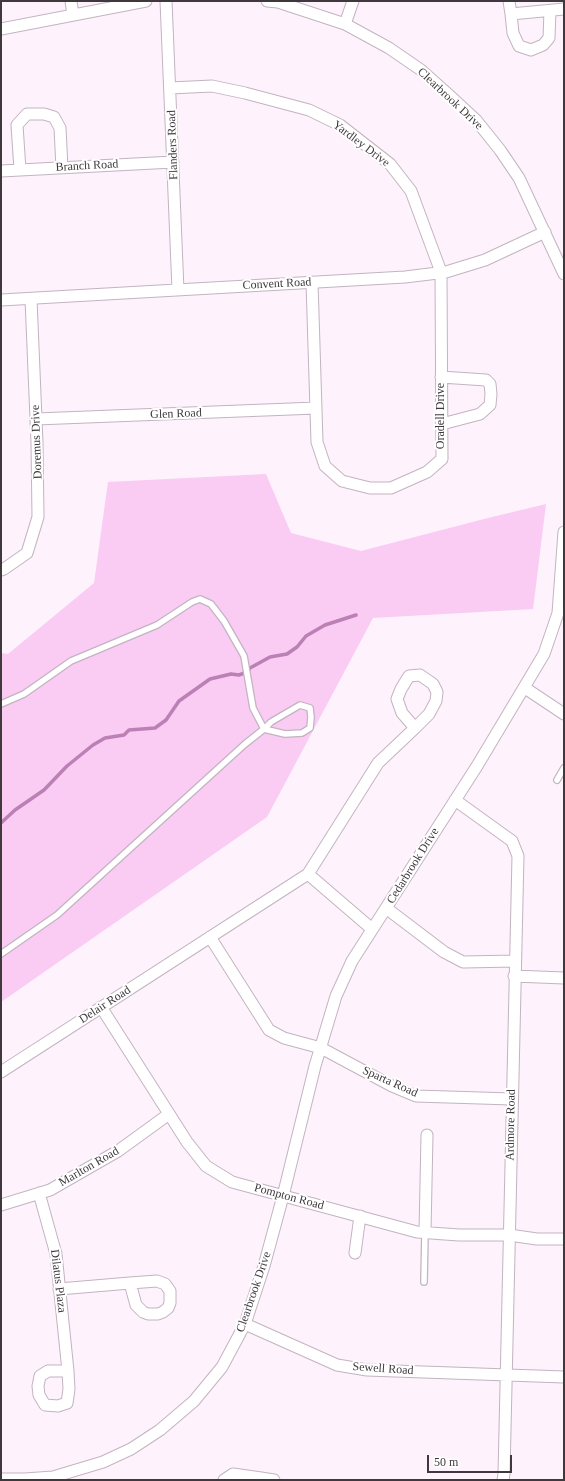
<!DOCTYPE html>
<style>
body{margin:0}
#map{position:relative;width:565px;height:1481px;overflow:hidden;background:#fef2fc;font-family:Georgia,serif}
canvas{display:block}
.frame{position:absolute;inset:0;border:2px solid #3f393e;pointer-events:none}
.scale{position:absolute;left:427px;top:1455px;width:85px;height:18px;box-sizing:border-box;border:2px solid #3f393e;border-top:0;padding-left:5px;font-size:12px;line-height:14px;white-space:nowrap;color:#3f393e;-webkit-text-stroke:3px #fff;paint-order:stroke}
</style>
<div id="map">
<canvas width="565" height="1481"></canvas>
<div class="frame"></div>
<div class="scale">50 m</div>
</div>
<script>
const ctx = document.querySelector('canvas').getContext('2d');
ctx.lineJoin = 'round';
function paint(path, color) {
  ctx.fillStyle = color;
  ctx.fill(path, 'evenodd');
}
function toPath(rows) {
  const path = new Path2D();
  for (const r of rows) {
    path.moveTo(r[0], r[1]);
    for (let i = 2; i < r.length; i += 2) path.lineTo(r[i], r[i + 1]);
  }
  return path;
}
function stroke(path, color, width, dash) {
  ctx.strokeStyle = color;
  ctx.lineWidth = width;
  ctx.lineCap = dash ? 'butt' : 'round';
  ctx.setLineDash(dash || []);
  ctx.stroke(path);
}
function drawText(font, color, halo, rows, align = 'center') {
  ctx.font = font + ' Georgia,serif';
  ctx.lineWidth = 4;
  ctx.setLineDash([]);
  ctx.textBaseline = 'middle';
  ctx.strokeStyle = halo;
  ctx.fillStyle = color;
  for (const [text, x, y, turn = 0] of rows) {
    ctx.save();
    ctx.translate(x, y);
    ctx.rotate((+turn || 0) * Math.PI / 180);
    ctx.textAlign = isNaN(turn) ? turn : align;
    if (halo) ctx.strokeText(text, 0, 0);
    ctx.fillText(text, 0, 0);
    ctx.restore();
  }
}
paint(toPath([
 [266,474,291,533,361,551,488,518,546,504,533,609,373,618,267,817,1,1002,1,653,8,654,94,583,108,482]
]), '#facbf3');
stroke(toPath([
 [1,823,15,810,44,790,67,766,93,745,105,738,124,735,129,730,155,728,166,720,179,701,210,679,231,674,239,675,247,672,250,668,270,657,287,654,297,647,306,636,325,625,356,615]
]), '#bb81b4', 3.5);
const service = toPath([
 [1,704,24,694,71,661,157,625,192,602,200,599,211,604,224,621,244,656,253,708,264,729,285,734,302,733,310,728,311,717,310,708,300,705,271,722,264,729,245,744,57,915,1,954],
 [557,780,564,768],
 [424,1282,425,1232]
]);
const minor = toPath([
 [71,1,73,15],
 [166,1,178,290],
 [267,1,278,2,345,24,389,48,421,70,449,95,476,120,500,150,519,178,564,274],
 [509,1,511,14,564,9],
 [511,14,513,33,519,46,531,50,543,45,549,38,550,11],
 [345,24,353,1],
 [1,29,146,1],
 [170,88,212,86,245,93,309,110,340,125,390,164,411,191,441,272,442,459,427,472,391,488,370,488,342,481,325,466,317,442,312,282],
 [20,170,17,125,27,114,44,114,54,117,60,128,62,168],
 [1,171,173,162],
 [1,300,405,277,446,272,485,260,545,232],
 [441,377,486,380,490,384,491,394,490,405,480,414,442,424],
 [36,419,316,408],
 [1,570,4,569,27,553,38,517,37,443,31,299],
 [420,675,433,684,437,692,436,701,429,714,415,728,402,713,397,699,401,689,409,676,420,675],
 [525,688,564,714],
 [455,800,512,841,518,856,504,1474,503,1480],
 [308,874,372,929],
 [386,908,444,952,463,962,515,961],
 [210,937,269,1030,284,1038,321,1048,392,1086,416,1096,512,1099],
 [514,976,564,978],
 [101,1007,187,1142,206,1166,232,1182,417,1232,459,1235,509,1235,537,1239,564,1239],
 [1,1072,308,874,378,763,415,728],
 [39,1193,56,1254,68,1371],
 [1,1205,50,1190,118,1151,169,1114],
 [425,1232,427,1135],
 [355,1253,360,1216],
 [59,1289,130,1283,157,1281,165,1284,170,1291,170,1303,168,1308,163,1312,158,1314,148,1314,143,1312,136,1305,130,1283],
 [245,1324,337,1365,367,1370,564,1377],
 [48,1371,68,1371,69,1389,67,1403,58,1406,45,1405,39,1395,38,1386,40,1376,48,1371],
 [261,1478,274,1480],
 [1,1479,25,1479,53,1477,103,1462,131,1449,160,1430,194,1401,222,1367,245,1324,264,1266,283,1196,315,1066,336,996,352,961,477,766,544,654,558,613,564,532],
 [224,1480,233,1474,261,1478,261,1480]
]);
stroke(service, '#c2b4c0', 8);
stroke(minor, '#c2b4c0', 13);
stroke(service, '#fff', 5.5);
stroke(minor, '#fff', 11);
drawText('12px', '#3f393e', '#fff', [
 ["Clearbrook Drive",450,99,43],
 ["Yardley Drive",361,144,37],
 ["Flanders Road",173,145,-92],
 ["Branch Road",87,166,-3],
 ["Convent Road",277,284,-3],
 ["Glen Road",176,414,-2],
 ["Oradell Drive",441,416,-90],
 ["Doremus Drive",37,442,-92],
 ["Cedarbrook Drive",413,866,-58],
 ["Delair Road",105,1005,-33],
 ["Sparta Road",390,1082,24],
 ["Ardmore Road",511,1125,-89],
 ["Marlton Road",89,1167,-30],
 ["Pompton Road",289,1197,15],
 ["Dilatus Plaza",58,1281,83],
 ["Clearbrook Drive",254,1292,-71],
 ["Sewell Road",383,1369,4]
]);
</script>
